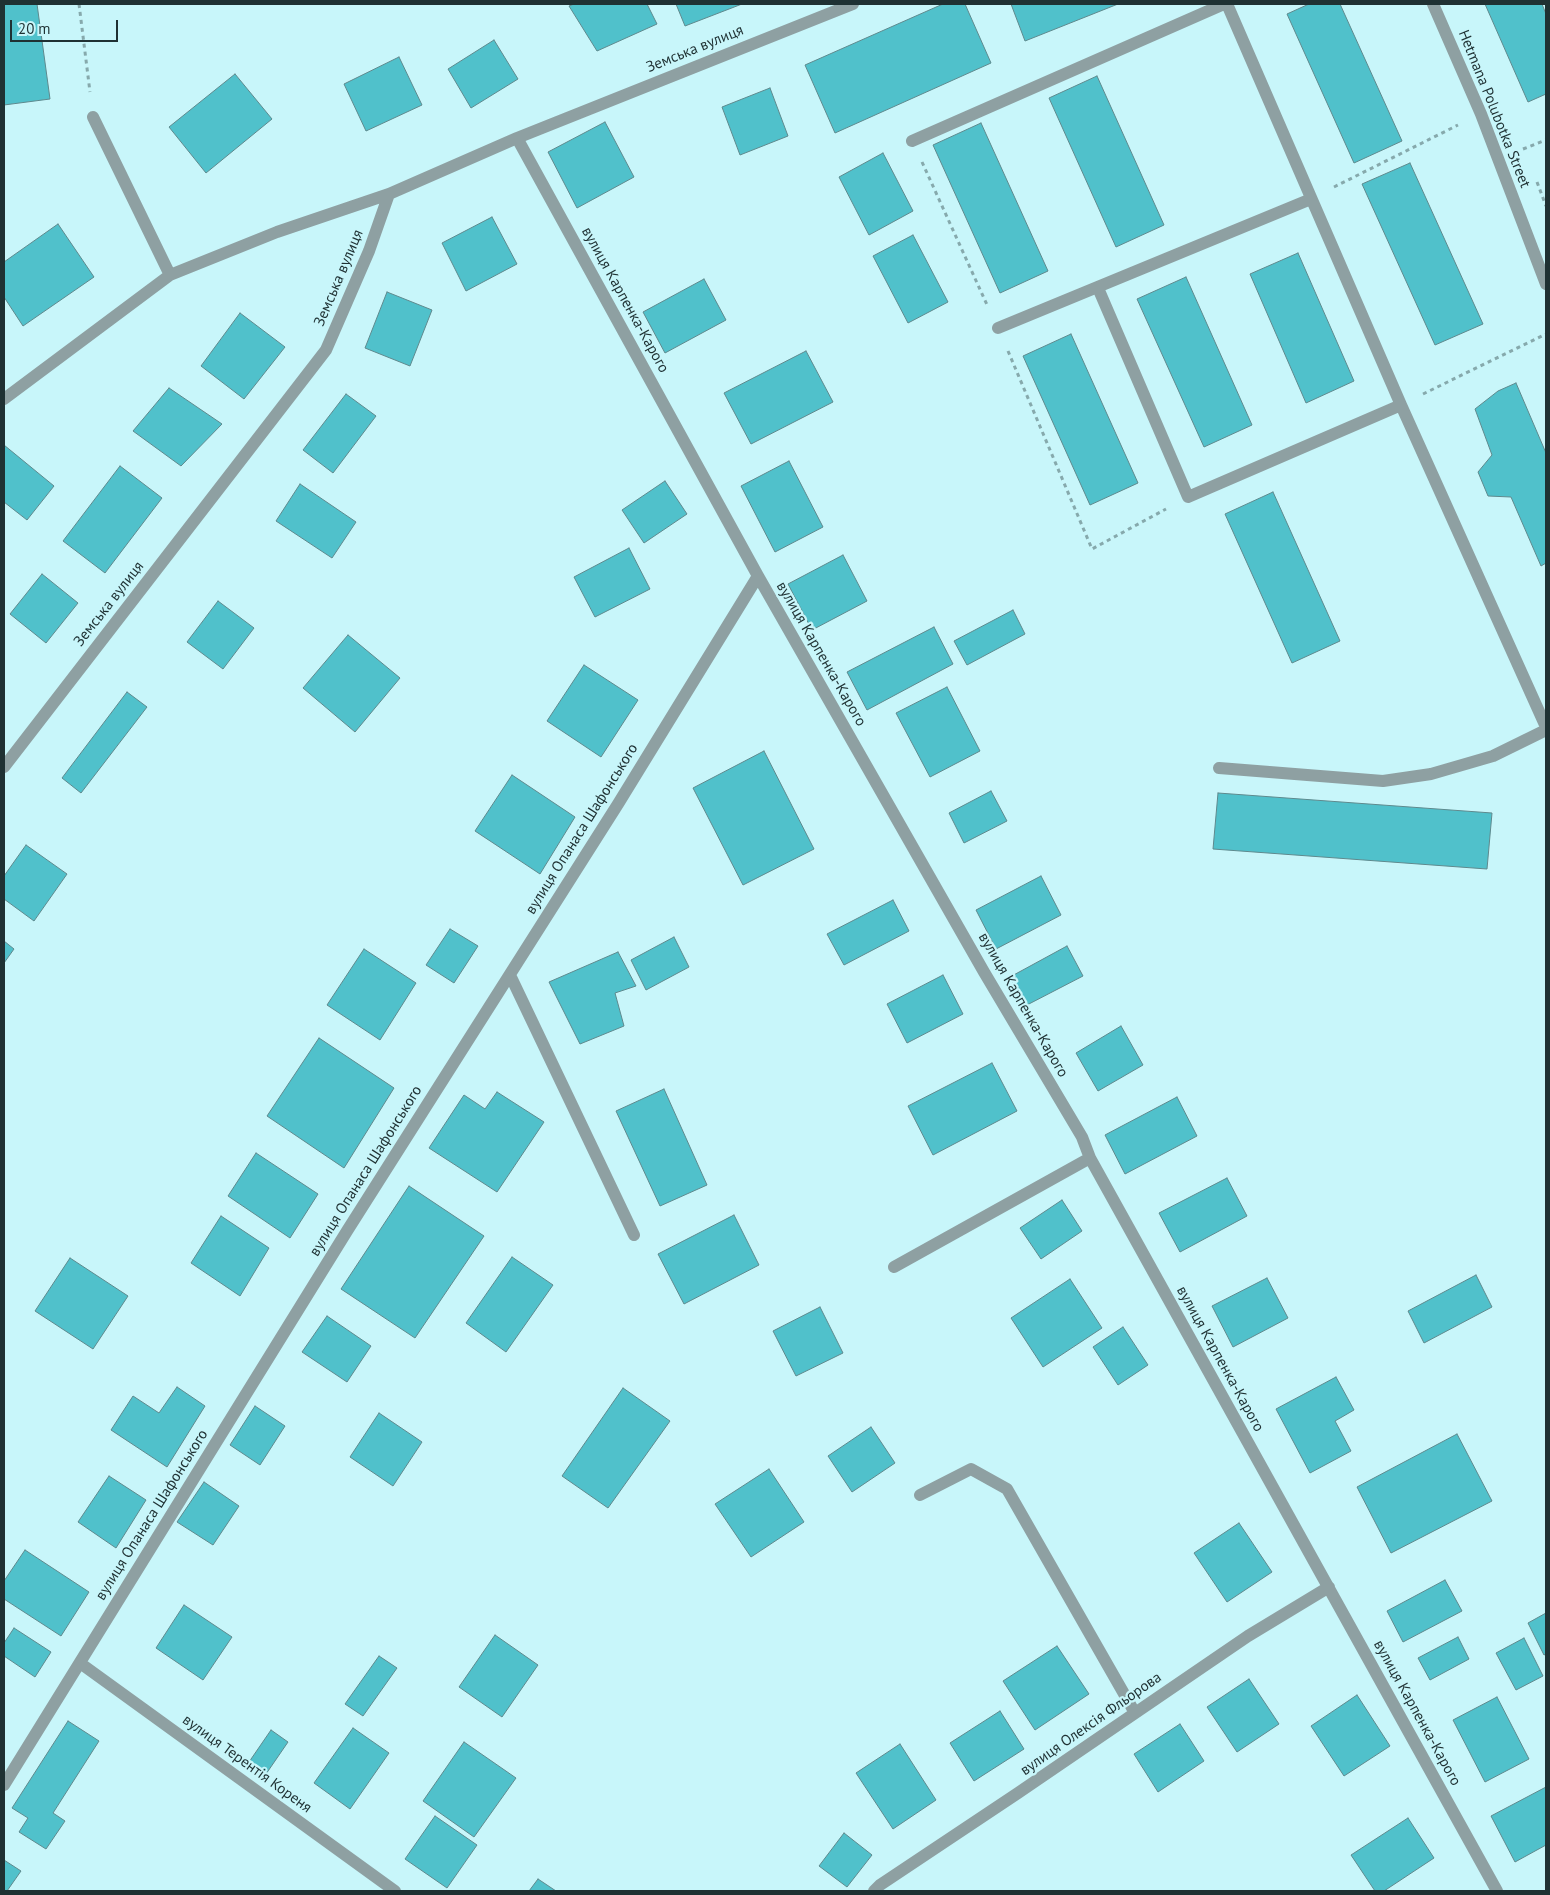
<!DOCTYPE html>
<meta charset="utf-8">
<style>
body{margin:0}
#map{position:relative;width:1550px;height:1895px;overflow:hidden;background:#c8f6fa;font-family:"PT Sans",sans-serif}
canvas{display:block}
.frame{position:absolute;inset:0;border:5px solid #1f3133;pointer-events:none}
.scale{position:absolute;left:10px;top:20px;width:108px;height:22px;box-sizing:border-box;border:2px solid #1f3133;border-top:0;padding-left:6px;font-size:15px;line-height:18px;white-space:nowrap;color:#1f3133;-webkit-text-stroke:4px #c8f6fa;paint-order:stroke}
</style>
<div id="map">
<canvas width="1550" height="1895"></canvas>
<div class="frame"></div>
<div class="scale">20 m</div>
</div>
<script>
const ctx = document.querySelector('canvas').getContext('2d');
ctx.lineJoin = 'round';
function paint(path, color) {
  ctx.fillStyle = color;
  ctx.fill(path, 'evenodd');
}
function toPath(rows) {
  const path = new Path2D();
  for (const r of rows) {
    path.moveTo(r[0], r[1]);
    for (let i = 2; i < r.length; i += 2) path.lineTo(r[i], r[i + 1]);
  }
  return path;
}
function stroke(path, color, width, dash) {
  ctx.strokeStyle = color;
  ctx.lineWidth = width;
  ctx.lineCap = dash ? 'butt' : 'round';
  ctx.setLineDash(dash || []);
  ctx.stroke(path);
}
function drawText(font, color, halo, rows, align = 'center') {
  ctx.font = font + ' "PT Sans",sans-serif';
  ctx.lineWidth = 4.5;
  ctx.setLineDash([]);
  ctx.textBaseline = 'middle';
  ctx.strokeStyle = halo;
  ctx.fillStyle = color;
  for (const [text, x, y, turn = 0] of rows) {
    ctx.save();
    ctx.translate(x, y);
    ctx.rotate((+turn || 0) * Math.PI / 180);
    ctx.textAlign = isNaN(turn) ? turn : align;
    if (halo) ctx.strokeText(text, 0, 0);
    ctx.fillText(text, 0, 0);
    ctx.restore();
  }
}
const building = toPath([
 [4,4,37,4,50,99,4,105,4,4],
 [574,4,647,4,657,24,597,51,569,6,574,4],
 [676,4,742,4,685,26,676,4],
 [943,4,965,4,991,63,835,133,805,65,943,4],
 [1011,4,1118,4,1025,41,1011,4],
 [1309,4,1340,4,1402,141,1354,163,1287,14,1309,4],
 [1485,4,1542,4,1546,14,1546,94,1528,102,1485,4],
 [494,40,518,79,471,108,448,69,494,40],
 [399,57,422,105,366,131,344,84,399,57],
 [235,74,272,119,206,173,169,127,235,74],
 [1097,76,1164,225,1116,247,1049,98,1097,76],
 [770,88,788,136,740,155,722,107,770,88],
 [605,122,634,177,577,208,548,152,605,122],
 [981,123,1048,271,1000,293,933,145,981,123],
 [883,153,913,211,869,235,839,177,883,153],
 [1410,163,1483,324,1435,345,1362,184,1410,163],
 [492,217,517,264,466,291,442,243,492,217],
 [58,224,94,277,23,326,4,297,4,262,58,224],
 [913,235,948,302,908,323,873,256,913,235],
 [1298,253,1354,381,1306,403,1250,274,1298,253],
 [1186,277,1252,425,1204,447,1137,299,1186,277],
 [704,279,726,320,665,353,643,312,704,279],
 [387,292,432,310,410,366,365,348,387,292],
 [240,313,285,347,244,399,201,366,240,313],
 [1071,334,1138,483,1090,505,1023,356,1071,334],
 [806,351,833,402,751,444,724,393,806,351],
 [1516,383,1546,453,1546,563,1541,566,1511,497,1488,496,1478,472,1492,455,1475,409,1498,391,1516,383],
 [169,388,222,424,181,466,133,431,169,388],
 [346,394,376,416,333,473,303,450,346,394],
 [4,445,54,486,27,520,4,502,4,445],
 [789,461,823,527,775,552,741,486,789,461],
 [120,466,162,498,105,573,63,541,120,466],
 [665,481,687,514,644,543,622,510,665,481],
 [300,484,356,522,332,558,276,521,300,484],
 [1273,492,1340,641,1292,663,1225,514,1273,492],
 [629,548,650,589,595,617,574,577,629,548],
 [843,555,867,601,812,630,788,584,843,555],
 [42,574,78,603,46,643,10,614,42,574],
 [218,601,254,628,223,669,187,642,218,601],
 [1013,610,1025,634,967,665,954,641,1013,610],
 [934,627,953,664,867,710,847,672,934,627],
 [348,635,400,678,355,732,303,688,348,635],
 [584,665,638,700,601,757,547,721,584,665],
 [947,687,980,751,930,777,896,713,947,687],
 [127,692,147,707,81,793,62,778,127,692],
 [764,751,814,849,743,885,693,788,764,751],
 [512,775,575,817,540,874,475,831,512,775],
 [991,791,1007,821,964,843,949,813,991,791],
 [1218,793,1492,813,1487,869,1213,849,1218,793],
 [26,845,67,874,34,921,4,899,4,876,26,845],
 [1041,876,1061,915,996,949,976,910,1041,876],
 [893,900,909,931,844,965,827,934,893,900],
 [450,929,478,946,454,983,426,965,450,929],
 [674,937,689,967,646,990,631,960,674,937],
 [4,941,14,949,4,963,4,941],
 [1067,946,1083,976,1025,1006,1010,977,1067,946],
 [364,949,416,983,380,1040,327,1005,364,949],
 [618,952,636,986,615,993,624,1026,580,1044,549,982,618,952],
 [943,975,963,1014,907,1043,887,1004,943,975],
 [1121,1026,1143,1065,1098,1091,1076,1053,1121,1026],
 [319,1038,394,1088,344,1168,267,1116,319,1038],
 [992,1063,1017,1111,933,1155,908,1106,992,1063],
 [664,1089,707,1185,660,1206,616,1111,664,1089],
 [497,1092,544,1122,497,1192,429,1148,464,1095,485,1109,497,1092],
 [1177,1097,1197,1136,1125,1174,1105,1135,1177,1097],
 [256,1153,318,1194,290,1238,228,1196,256,1153],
 [1227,1178,1247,1216,1180,1252,1159,1213,1227,1178],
 [409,1186,484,1236,415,1338,341,1289,409,1186],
 [1062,1200,1082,1231,1041,1259,1020,1228,1062,1200],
 [734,1215,759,1265,684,1304,658,1254,734,1215],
 [221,1216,269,1248,240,1296,191,1263,221,1216],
 [512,1257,553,1285,506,1352,466,1323,512,1257],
 [70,1258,128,1296,93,1349,35,1311,70,1258],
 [1476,1275,1492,1307,1424,1343,1408,1311,1476,1275],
 [1267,1278,1288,1318,1233,1347,1212,1306,1267,1278],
 [1070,1279,1102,1328,1043,1367,1011,1318,1070,1279],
 [820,1307,843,1353,796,1376,773,1331,820,1307],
 [327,1316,371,1346,347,1382,302,1352,327,1316],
 [1123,1327,1148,1365,1118,1385,1093,1347,1123,1327],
 [1336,1377,1354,1410,1335,1421,1351,1451,1310,1473,1276,1409,1336,1377],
 [177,1387,205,1406,167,1467,111,1430,133,1396,159,1413,177,1387],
 [623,1388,670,1421,608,1508,562,1476,623,1388],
 [255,1406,285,1426,260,1465,230,1445,255,1406],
 [379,1413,422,1442,393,1486,350,1457,379,1413],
 [871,1427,895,1463,852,1492,828,1456,871,1427],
 [1457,1434,1492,1501,1391,1553,1357,1487,1457,1434],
 [769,1469,804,1522,751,1557,715,1504,769,1469],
 [109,1476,146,1500,116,1548,78,1522,109,1476],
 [204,1482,239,1506,213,1545,177,1522,204,1482],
 [1239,1523,1272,1572,1227,1602,1194,1553,1239,1523],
 [25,1550,89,1592,61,1636,4,1599,4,1581,25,1550],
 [1445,1580,1462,1611,1403,1642,1387,1611,1445,1580],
 [184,1605,232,1637,203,1680,156,1648,184,1605],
 [1546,1613,1546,1654,1544,1655,1528,1623,1546,1613],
 [14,1628,51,1652,35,1677,4,1656,4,1643,14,1628],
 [495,1635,538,1665,502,1717,459,1687,495,1635],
 [1458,1637,1469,1659,1430,1680,1418,1658,1458,1637],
 [1524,1638,1543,1676,1516,1690,1496,1653,1524,1638],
 [1057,1646,1089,1694,1035,1730,1003,1681,1057,1646],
 [379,1656,397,1668,363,1716,345,1704,379,1656],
 [1249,1679,1279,1724,1237,1752,1207,1707,1249,1679],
 [1357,1695,1390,1746,1344,1776,1311,1726,1357,1695],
 [1497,1697,1529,1759,1485,1782,1453,1720,1497,1697],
 [1000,1711,1024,1749,974,1781,950,1743,1000,1711],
 [68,1721,99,1741,53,1813,65,1821,46,1849,19,1832,28,1818,12,1808,68,1721],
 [1180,1724,1204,1761,1158,1792,1134,1754,1180,1724],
 [353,1728,389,1753,350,1809,314,1783,353,1728],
 [271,1730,288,1742,266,1774,249,1762,271,1730],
 [464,1742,516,1778,474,1837,423,1801,464,1742],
 [900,1744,936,1800,893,1829,856,1773,900,1744],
 [1546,1787,1546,1845,1515,1862,1491,1816,1546,1787],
 [435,1816,477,1845,447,1888,405,1859,435,1816],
 [1408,1818,1434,1858,1384,1891,1375,1891,1351,1855,1408,1818],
 [844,1833,872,1855,847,1887,819,1866,844,1833],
 [4,1860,21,1871,7,1891,4,1891,4,1860],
 [538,1879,556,1891,529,1891,538,1879]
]);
paint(building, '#50c1cb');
stroke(building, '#5e898d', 1);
stroke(toPath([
 [79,4,90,92],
 [1523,149,1546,140],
 [922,162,988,307],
 [1537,182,1546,206],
 [1334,187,1458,125],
 [1008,351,1092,549,1166,509],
 [1423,394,1546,334]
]), '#86a9ac', 3, [4, 4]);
stroke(toPath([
 [1227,4,1401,405,1546,727],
 [1433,4,1481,114,1546,284],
 [93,117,170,275],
 [517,138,758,576,984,972,1082,1137,1090,1158,1497,1891],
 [912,141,1224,4],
 [1098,288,1188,497,1401,405],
 [998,328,1311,199],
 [4,399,170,275,277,232,389,194,517,138,853,4],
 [4,767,326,350,369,251,389,194],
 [1219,768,1383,781,1431,774,1493,756,1546,730],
 [510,975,634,1235],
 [894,1267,1090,1158],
 [920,1495,971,1469,1007,1489,1135,1713],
 [80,1663,395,1891],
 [4,1785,347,1231,618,804,758,576],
 [874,1891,880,1885,1018,1793,1248,1636,1329,1587]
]), '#8ea0a2', 12);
drawText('15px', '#1f3133', '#c8f6fa', [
 ["Земська вулиця",695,49,-22],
 ["Hetmana Polubotka Street",1494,109,68],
 ["Земська вулиця",339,278,-67],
 ["вулиця Карпенка-Карого",625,300,61],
 ["Земська вулиця",109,604,-52],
 ["вулиця Карпенка-Карого",821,654,60],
 ["вулиця Опанаса Шафонського",582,829,-58],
 ["вулиця Карпенка-Карого",1023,1005,60],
 ["вулиця Опанаса Шафонського",366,1171,-58],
 ["вулиця Карпенка-Карого",1220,1359,61],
 ["вулиця Опанаса Шафонського",152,1515,-58],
 ["вулиця Карпенка-Карого",1417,1713,61],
 ["вулиця Олексія Фльорова",1091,1724,-35],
 ["вулиця Терентія Кореня",247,1764,36]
]);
</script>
